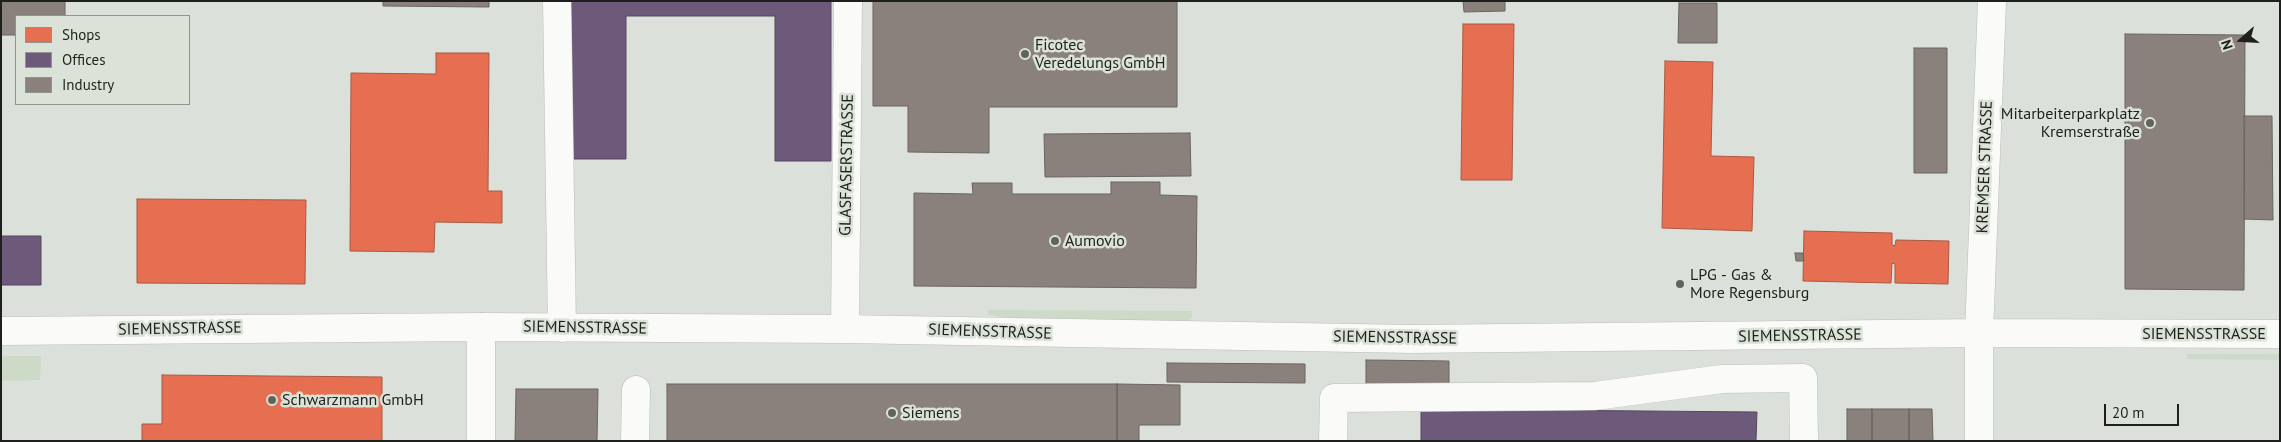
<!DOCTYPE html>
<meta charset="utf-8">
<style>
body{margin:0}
#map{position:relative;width:2281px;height:442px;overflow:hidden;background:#dce0da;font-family:"PT Sans",sans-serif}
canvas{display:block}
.frame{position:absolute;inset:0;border:2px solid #1d201c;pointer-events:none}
.legend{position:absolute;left:15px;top:15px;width:175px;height:90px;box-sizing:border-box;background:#dbe2d8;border:1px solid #8f948d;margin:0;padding:6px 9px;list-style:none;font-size:15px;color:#1d201c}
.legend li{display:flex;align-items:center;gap:10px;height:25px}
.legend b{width:25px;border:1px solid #8f948d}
.north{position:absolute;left:2216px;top:15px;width:50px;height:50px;-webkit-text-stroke:4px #dbe2d8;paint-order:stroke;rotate:251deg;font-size:14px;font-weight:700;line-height:20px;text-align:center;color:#1d201c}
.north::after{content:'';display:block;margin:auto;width:18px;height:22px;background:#1d201c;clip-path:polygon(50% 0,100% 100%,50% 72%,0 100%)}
.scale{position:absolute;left:2104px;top:404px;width:75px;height:22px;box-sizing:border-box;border:2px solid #1d201c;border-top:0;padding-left:6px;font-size:15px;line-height:18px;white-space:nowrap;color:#1d201c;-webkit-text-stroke:4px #dbe2d8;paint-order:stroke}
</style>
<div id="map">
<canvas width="2281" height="442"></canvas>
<div class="frame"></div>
<ul class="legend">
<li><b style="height:14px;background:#e76f51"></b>Shops</li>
<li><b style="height:14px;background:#6d597a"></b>Offices</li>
<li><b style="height:14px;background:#8a817c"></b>Industry</li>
</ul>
<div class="north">N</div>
<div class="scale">20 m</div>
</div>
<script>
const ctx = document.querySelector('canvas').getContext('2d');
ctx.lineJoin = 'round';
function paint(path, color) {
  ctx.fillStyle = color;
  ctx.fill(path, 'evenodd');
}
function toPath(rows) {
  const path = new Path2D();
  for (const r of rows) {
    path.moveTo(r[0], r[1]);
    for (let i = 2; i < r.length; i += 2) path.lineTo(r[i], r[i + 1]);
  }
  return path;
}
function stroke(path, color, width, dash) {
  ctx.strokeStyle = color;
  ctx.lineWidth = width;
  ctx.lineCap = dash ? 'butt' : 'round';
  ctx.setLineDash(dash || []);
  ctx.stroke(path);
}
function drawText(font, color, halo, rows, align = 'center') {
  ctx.font = font + ' "PT Sans",sans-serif';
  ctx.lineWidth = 5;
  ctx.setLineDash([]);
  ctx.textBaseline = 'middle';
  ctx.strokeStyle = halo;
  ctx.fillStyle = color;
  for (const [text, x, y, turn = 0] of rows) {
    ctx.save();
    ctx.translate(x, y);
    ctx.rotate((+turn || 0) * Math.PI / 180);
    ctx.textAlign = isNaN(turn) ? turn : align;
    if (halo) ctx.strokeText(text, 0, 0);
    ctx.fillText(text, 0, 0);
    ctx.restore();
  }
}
paint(toPath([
 [988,310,1192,311,1192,318,1185,322,1032,320,988,315],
 [2187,354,2280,354,2280,360,2187,359],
 [1,356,41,356,40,380,1,381]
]), '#ccdac7');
const shops = toPath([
 [1463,24,1514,24,1512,180,1461,180,1463,24],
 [436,53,489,53,488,191,502,191,502,223,435,222,434,252,350,251,351,73,436,74,436,53],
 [1665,61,1713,62,1711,156,1754,157,1752,231,1662,228,1665,61],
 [137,199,306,200,305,284,137,283,137,199],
 [1804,231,1892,233,1892,245,1895,246,1896,240,1949,241,1948,284,1895,283,1895,264,1892,263,1891,283,1803,281,1804,231],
 [162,375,382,377,382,441,142,441,142,424,162,424,162,375]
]);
paint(shops, '#e76f51');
stroke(shops, '#aa5741', 1);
const offices = toPath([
 [571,1,831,1,831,161,775,161,775,16,626,16,626,159,571,159,571,1],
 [1,236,41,236,41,285,1,285,1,236],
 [1421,409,1757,412,1756,441,1421,441,1421,409]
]);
paint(offices, '#6d597a');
stroke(offices, '#55485e', 1);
const industry = toPath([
 [1,1,65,1,65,16,16,16,16,35,1,35,1,1],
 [383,1,489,1,489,7,383,6,383,1],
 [873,1,1177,1,1177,107,989,107,989,153,908,152,908,106,873,106,873,1],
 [1463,1,1505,1,1505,11,1464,12,1463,1],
 [1679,3,1717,3,1717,43,1678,43,1679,3],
 [2125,34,2245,35,2244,290,2125,289,2125,34],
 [1914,48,1947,48,1947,173,1914,173,1914,48],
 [2244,116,2272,116,2273,220,2244,219,2244,116],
 [1190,133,1191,176,1045,177,1044,134,1190,133],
 [1111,182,1160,182,1160,195,1197,196,1196,288,914,286,914,193,973,194,972,183,1012,183,1012,194,1111,194,1111,182],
 [1795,253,1803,253,1804,261,1796,261,1795,253],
 [1366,360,1449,361,1449,386,1366,386,1366,360],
 [1167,363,1305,364,1305,383,1167,382,1167,363],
 [667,384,1117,384,1117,441,667,441,667,384],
 [1117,384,1180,385,1180,425,1139,425,1139,441,1117,441,1117,384],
 [516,389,598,389,597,441,515,441,516,389],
 [1847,409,1872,409,1872,441,1847,441,1847,409],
 [1872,409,1909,409,1909,441,1872,441,1872,409],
 [1909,409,1932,409,1933,441,1909,441,1909,409]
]);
paint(industry, '#8a817c');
stroke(industry, '#69645f', 1);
const minor = toPath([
 [557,1,562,328],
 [845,329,848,1],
 [1,331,481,327,845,329,1412,339,1979,333,2280,334],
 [481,441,481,327],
 [635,441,636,390],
 [1333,441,1334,398,1595,396,1722,379,1803,378,1804,441],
 [1979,441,1979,333,1992,1]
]);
stroke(minor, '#babdb8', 29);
stroke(minor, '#fafaf9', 28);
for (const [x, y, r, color] of [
 [1025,54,5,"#60635e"],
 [2150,123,5,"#60635e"],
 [1055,241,5,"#60635e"],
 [1680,284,5,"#60635e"],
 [272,400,5,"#60635e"],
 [892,413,5,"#60635e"]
]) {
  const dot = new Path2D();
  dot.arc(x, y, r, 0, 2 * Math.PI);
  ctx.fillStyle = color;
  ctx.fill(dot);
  stroke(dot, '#dbe2d8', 2);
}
drawText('16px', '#1d201c', '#dbe2d8', [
 ["Ficotec",1035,45],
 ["Veredelungs GmbH",1035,63],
 ["Mitarbeiterparkplatz",2140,114,"right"],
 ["Kremserstraße",2140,132,"right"],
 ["Aumovio",1065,241],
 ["LPG - Gas &",1690,275],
 ["More Regensburg",1690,293],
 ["Schwarzmann GmbH",282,400],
 ["Siemens",902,413]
], 'left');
drawText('16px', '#1d201c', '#dbe2d8', [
 ["GLASFASERSTRASSE",847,165,-89],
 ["KREMSER STRASSE",1985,167,-88],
 ["SIEMENSSTRASSE",585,328,1],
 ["SIEMENSSTRASSE",180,329,-1],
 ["SIEMENSSTRASSE",990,332,2],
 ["SIEMENSSTRASSE",2204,334],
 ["SIEMENSSTRASSE",1800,336,-1],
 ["SIEMENSSTRASSE",1395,338,1]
]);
</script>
